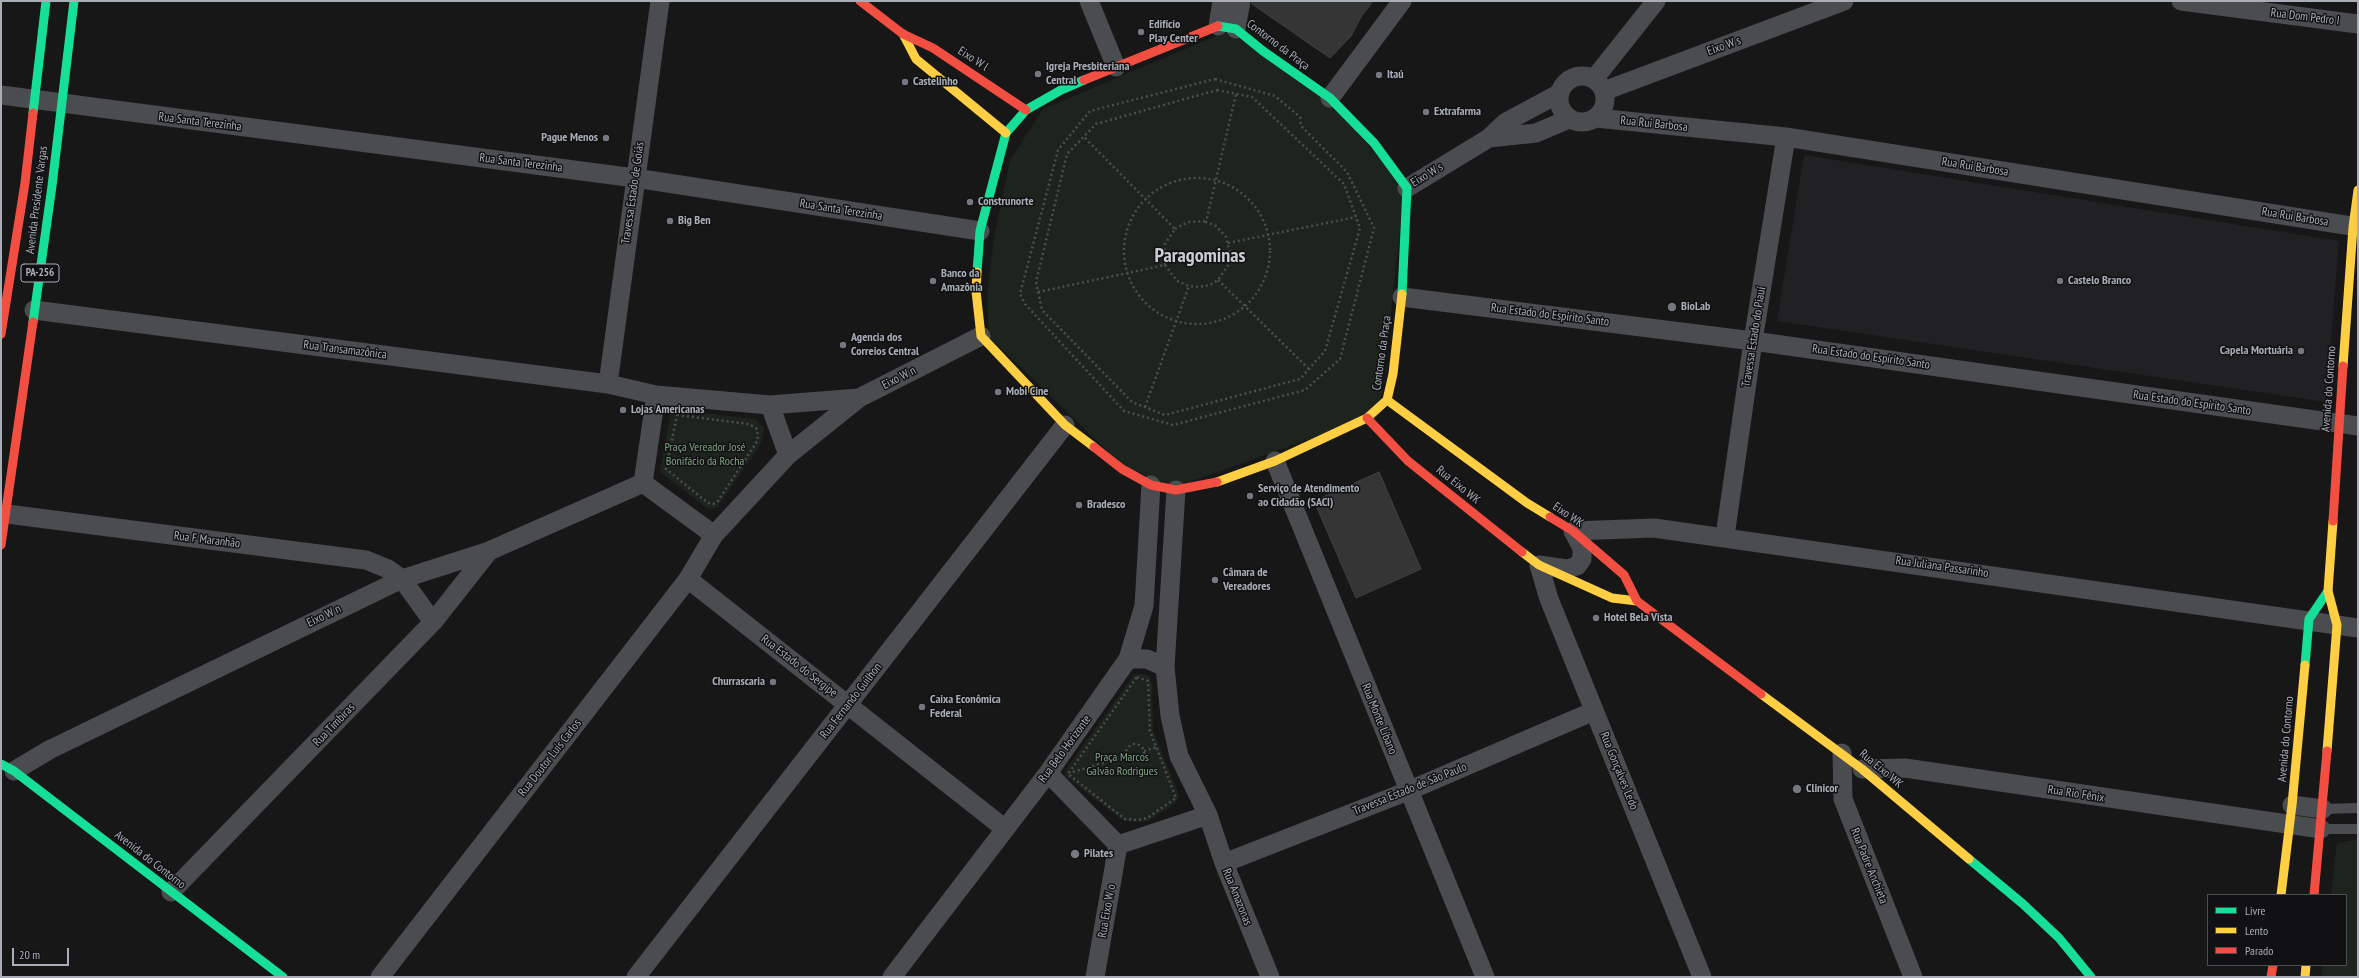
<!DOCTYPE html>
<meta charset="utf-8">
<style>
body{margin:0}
#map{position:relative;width:2359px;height:978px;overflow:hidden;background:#171717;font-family:"PT Sans Narrow",sans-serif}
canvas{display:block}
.frame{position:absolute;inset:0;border:2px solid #a8adb8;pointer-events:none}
.legend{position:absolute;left:2207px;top:894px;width:140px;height:72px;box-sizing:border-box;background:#111113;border:1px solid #4d4f55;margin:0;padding:5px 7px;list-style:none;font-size:12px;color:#a8adb8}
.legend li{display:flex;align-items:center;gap:8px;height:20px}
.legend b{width:20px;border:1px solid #4d4f55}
.scale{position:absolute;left:12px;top:948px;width:57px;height:18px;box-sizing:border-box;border:2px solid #a8adb8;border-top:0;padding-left:5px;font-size:12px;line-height:14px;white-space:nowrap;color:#a8adb8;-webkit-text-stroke:3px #111113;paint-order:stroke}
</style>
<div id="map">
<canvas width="2359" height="978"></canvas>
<div class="frame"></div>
<ul class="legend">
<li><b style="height:5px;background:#16e098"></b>Livre</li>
<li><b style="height:5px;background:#ffcf43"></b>Lento</li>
<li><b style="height:5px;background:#f24e42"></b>Parado</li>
</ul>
<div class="scale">20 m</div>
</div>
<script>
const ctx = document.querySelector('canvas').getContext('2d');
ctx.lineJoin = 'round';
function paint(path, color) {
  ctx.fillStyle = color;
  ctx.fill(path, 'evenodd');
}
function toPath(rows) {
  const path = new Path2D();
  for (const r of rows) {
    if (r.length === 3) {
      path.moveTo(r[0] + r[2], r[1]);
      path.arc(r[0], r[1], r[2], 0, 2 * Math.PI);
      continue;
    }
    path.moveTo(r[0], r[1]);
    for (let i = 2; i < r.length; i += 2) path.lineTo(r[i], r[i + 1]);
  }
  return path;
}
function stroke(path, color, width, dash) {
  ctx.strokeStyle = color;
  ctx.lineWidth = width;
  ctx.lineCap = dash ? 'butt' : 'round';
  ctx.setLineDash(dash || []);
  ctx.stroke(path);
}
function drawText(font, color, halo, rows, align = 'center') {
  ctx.font = font + ' "PT Sans Narrow",sans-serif';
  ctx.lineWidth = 3;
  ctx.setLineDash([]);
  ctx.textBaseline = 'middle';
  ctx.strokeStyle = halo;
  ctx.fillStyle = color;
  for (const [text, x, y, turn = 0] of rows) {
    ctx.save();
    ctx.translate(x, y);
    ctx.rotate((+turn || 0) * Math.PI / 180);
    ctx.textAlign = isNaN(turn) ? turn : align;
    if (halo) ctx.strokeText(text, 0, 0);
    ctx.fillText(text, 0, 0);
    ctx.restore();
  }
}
paint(toPath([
 [1804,155,2339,241,2326,402,1777,321]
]), '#212123');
paint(toPath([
 [1230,30,1329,100,1405,188,1380,408,1324,434,1176,487,1124,467,989,337,987,297,994,237,1010,160,1043,109],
 [671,409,755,419,764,428,761,443,718,507,708,509,660,472],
 [1142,674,1149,676,1152,684,1153,730,1179,795,1176,803,1148,821,1136,822,1124,821,1066,777,1065,773,1066,769,1134,675],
 [2358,839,2358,977,2321,977,2323,965,2346,965,2346,895,2331,895,2337,843]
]), '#1d241e');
const building = toPath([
 [1252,1,1373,1,1361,17,1351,36,1330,58,1252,4,1252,1],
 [1379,472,1421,569,1356,598,1314,501,1379,472]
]);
paint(building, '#353536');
stroke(building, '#3f4043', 1);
stroke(toPath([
 [1215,79,1275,96,1300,117,1301,126,1347,172,1374,228,1340,359,1305,390,1173,425,1124,411,1025,304,1020,294,1058,150,1090,111,1215,79],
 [1217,90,1252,97,1344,184,1360,228,1325,351,1300,379,1165,415,1132,402,1042,310,1036,282,1067,154,1096,124,1217,90],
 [1197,251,73],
 [1175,229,1188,222,1206,221],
 [1228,243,1356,217],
 [1165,265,1177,281,1189,286,1198,287,1210,285,1218,280,1229,264,1230,253,1226,237,1216,226,1206,222,1236,94],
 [1218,280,1309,369],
 [1038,292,1165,265,1164,251,1165,244,1175,229,1084,137],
 [1145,407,1189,286],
 [677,415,749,424,757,429,758,440,718,501,713,504,708,503,666,469,677,415],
 [1137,677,1148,681,1150,731,1176,798,1147,818,1138,820,1125,819,1068,774,1137,677],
 [1135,753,9],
 [1144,751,1157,747],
 [1073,772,1126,756]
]), '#4d4e52', 2.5, [2, 3]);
stroke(toPath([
 [2323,809,2358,808],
 [2321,829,2358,829]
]), '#4b4c50', 10);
stroke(toPath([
 [1089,1,1116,67],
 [2181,1,2358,24],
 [1218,26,1222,1],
 [1236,29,1241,1],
 [1582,99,23],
 [1594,79,1656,1],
 [1604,91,1844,1],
 [1,95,635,178,980,231],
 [1330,98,1402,1],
 [1596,118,1786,137,2358,227],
 [1489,138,1536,133,1569,119],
 [1407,188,1489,138,1506,122,1560,93],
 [1402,297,1753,341,2358,426],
 [34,310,608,384,656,395],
 [608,384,660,1],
 [770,405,859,398],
 [788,455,770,405,656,395,643,483,714,535,788,455,859,398,981,336],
 [1275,461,1485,977],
 [1176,490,1165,667,1170,716,1179,756,1208,815,1224,863,1270,977],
 [7,514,366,560,388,569,402,579,433,622],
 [1725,536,1753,341,1786,137],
 [688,579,1004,828],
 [1128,659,1147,659,1165,667],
 [1842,753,1843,799,1913,977],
 [1862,769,1905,768,2321,829],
 [14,771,49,750,402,579,489,551,643,483],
 [1048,773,1118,845,1208,815],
 [2292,805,2323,809],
 [1224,863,1408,791,1594,711],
 [171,892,433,622,489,551],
 [380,977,688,579,714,535],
 [636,977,1065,425],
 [892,977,1048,773,1128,659,1144,606,1151,485],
 [1095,977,1118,845],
 [1702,977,1549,599,1539,565,1567,569,1577,566,1582,559,1582,548,1573,531,1654,528,2358,628]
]), '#4b4c50', 19);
stroke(toPath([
 [1218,26,1236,29,1263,51,1330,98,1374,143,1407,188,1402,294],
 [33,113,46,1],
 [977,272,980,231,1006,133,1026,110,1061,90,1084,80],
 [33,322,52,186,74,1],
 [2305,665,2309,619,2328,591],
 [1,764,14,771,283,977],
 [1969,859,2023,904,2059,938,2091,977]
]), '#16e098', 9);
stroke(toPath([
 [903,34,916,59,1006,133],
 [977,272,976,291,981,336,1065,425,1094,447],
 [2343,366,2353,227,2358,190],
 [1387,400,1527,503,1550,517],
 [1217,482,1275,461,1367,418,1387,400,1393,374,1402,294],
 [1522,552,1539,565,1612,598,1637,601],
 [1761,694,1862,769,1969,859],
 [2327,751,2337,625,2328,591,2333,521],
 [2281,895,2292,805,2305,665],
 [2305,977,2306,965]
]), '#ffcf43', 9);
stroke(toPath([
 [860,1,903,34,933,48,1026,110],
 [1084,80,1218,26],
 [1,334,25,183,33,113],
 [1367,418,1408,461,1522,552],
 [1094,447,1122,469,1151,485,1176,490,1217,482],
 [1550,517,1573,531,1624,575,1637,601,1761,694],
 [2333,521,2343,366],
 [1,545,33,322],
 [2314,895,2327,751],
 [2271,977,2273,965]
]), '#f24e42', 9);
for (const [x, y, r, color] of [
 [1141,32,4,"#757880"],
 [1038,74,4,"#757880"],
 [1379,75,4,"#757880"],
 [905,82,4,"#757880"],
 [1426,112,4,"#757880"],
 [606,138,4,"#757880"],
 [970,202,4,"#757880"],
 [670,221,4,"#757880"],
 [933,281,4,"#757880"],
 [2060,281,4,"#757880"],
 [1672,307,5,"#757880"],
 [843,345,4,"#757880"],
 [2301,351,4,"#757880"],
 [998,392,4,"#757880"],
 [623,410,4,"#757880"],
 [1250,496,4,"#757880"],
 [1079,505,4,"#757880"],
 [1215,580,4,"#757880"],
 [1596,618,4,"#757880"],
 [773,682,4,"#757880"],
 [922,707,4,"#757880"],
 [1797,789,5,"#757880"],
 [1075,854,5,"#757880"]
]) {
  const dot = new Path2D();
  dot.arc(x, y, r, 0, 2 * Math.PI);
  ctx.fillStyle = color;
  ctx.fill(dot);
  stroke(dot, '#111113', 1.5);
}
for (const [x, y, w] of [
 [40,273,38]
]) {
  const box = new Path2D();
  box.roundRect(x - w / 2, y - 9, w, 18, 3);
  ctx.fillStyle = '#111113';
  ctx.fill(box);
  stroke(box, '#a8adb8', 1);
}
drawText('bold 11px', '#a8adb8', null, [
 ["PA-256",40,273]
]);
drawText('12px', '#a8adb8', '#111113', [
 ["Rua Dom Pedro I",2305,17,7],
 ["Contorno da Praça",1278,45,37],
 ["Eixo W s",1724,46,-20],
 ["Eixo W l",973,59,33],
 ["Rua Santa Terezinha",200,122,7],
 ["Rua Rui Barbosa",1654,124,6],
 ["Rua Santa Terezinha",521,163,7],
 ["Rua Rui Barbosa",1975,167,9],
 ["Eixo W s",1427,175,-31],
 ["Travessa Estado de Goiás",633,193,-82],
 ["Avenida Presidente Vargas",37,200,-83],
 ["Rua Santa Terezinha",841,210,9],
 ["Rua Rui Barbosa",2295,217,9],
 ["Rua Estado do Espírito Santo",1550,315,7],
 ["Travessa Estado do Piauí",1754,337,-81],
 ["Rua Transamazônica",345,350,7],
 ["Contorno da Praça",1382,353,-82],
 ["Rua Estado do Espírito Santo",1871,357,8],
 ["Eixo W n",899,378,-27],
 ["Avenida do Contorno",2329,389,-86],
 ["Rua Estado do Espírito Santo",2192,403,8],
 ["Rua Eixo WK",1458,485,39],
 ["Eixo WK",1568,515,34],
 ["Rua F Maranhão",207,540,7],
 ["Rua Juliana Passarinho",1942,567,8],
 ["Eixo W n",324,616,-26],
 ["Rua Estado do Sergipe",799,666,38],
 ["Rua Fernando Guilhon",851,701,-52],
 ["Rua Monte Líbano",1379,719,68],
 ["Rua Timbiras",334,725,-46],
 ["Avenida do Contorno",2286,739,-85],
 ["Rua Belo Horizonte",1065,749,-54],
 ["Rua Doutor Luís Carlos",550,758,-52],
 ["Rua Eixo WK",1881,769,40],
 ["Rua Gonçalves Ledo",1619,771,68],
 ["Travessa Estado de São Paulo",1410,789,-22],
 ["Rua Rio Fênix",2076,794,9],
 ["Avenida do Contorno",150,860,38],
 ["Rua Padre Anchieta",1869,866,68],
 ["Rua Amazonas",1237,897,68],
 ["Rua Eixo W o",1107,911,-80]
]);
drawText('bold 12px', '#a8adb8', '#111113', [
 ["Edifício",1149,25],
 ["Play Center",1149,39],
 ["Igreja Presbiteriana",1046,67],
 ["Central",1046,81],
 ["Itaú",1387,75],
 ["Castelinho",913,82],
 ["Extrafarma",1434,112],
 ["Pague Menos",598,138,"right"],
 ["Construnorte",978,202],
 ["Big Ben",678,221],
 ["Banco da",941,274],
 ["Amazônia",941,288],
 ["Castelo Branco",2068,281],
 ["BioLab",1681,307],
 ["Agencia dos",851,338],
 ["Correios Central",851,352],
 ["Capela Mortuária",2293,351,"right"],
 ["Mobi Cine",1006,392],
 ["Lojas Americanas",631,410],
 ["Serviço de Atendimento",1258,489],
 ["ao Cidadão (SACI)",1258,503],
 ["Bradesco",1087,505],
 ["Câmara de",1223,573],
 ["Vereadores",1223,587],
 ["Hotel Bela Vista",1604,618],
 ["Churrascaria",765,682,"right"],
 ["Caixa Econômica",930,700],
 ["Federal",930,714],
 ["Clinicor",1806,789],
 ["Pilates",1084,854]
], 'left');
drawText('12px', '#7fa381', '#111113', [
 ["Praça Vereador José",705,448],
 ["Bonifácio da Rocha",705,462],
 ["Praça Marcos",1122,758],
 ["Galvão Rodrigues",1122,772]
]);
drawText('bold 20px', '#c9ccd4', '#111113', [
 ["Paragominas",1200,256]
]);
</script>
